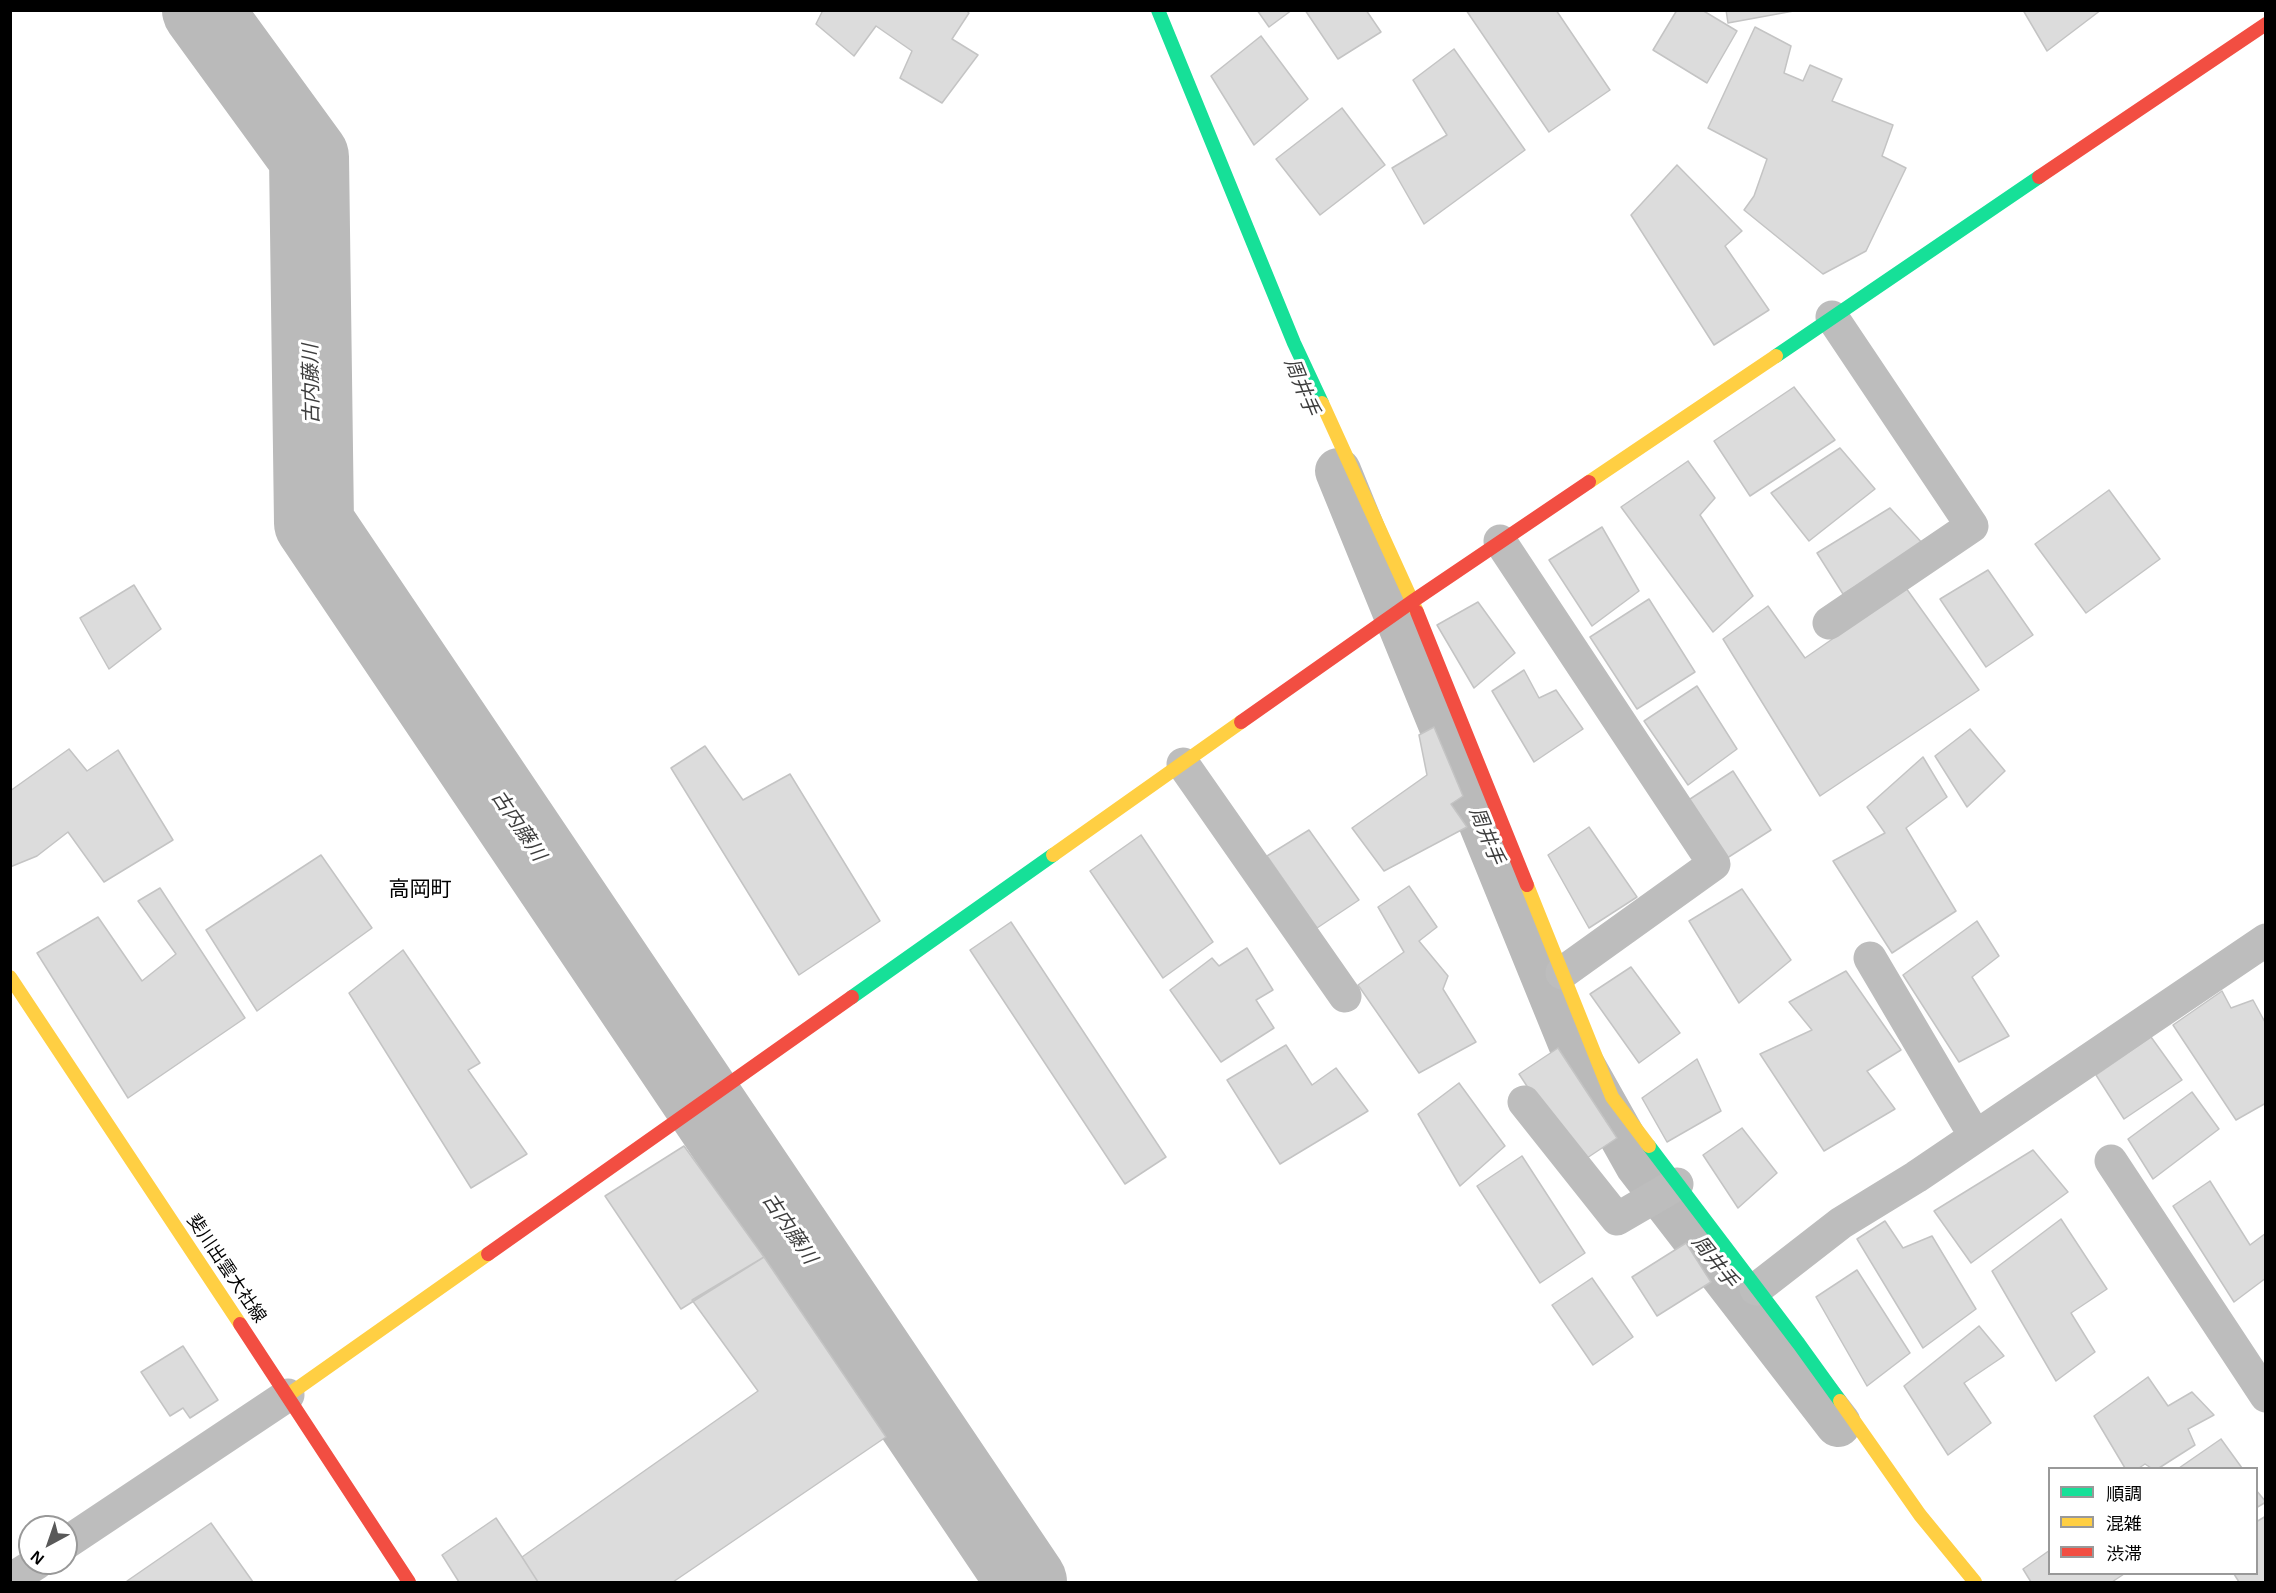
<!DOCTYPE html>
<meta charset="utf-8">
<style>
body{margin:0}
#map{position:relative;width:2276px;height:1593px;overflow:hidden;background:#fff;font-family:Arial,"Noto Sans JP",sans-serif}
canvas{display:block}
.frame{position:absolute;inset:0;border:12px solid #000;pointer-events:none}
.legend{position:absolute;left:2048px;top:1467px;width:210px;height:108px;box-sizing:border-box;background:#fff;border:2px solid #999;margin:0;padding:8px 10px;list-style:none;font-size:18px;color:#000}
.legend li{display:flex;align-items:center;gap:12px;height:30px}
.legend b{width:30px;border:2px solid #999}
.north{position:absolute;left:18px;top:1515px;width:60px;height:60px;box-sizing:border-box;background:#fff;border:2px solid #999;border-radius:50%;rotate:220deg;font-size:16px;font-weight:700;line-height:24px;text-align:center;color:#000}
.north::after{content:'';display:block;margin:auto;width:21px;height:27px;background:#595959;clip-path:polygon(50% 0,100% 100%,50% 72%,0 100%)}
</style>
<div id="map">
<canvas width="2276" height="1593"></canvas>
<div class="frame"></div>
<ul class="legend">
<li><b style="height:8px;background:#16e098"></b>順調</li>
<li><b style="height:8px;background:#ffcf43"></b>混雑</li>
<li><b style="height:8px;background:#f24e42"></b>渋滞</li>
</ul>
<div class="north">N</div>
</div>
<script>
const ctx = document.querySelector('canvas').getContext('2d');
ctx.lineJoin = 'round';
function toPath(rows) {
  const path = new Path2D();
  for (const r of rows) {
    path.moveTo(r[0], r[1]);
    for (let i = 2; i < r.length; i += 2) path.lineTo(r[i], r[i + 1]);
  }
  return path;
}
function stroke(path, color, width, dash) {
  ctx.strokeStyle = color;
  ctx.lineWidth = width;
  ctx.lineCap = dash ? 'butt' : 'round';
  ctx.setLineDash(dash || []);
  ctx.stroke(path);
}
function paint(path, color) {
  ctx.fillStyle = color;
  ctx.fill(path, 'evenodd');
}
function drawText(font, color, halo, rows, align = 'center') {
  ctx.font = font + ' Arial,"Noto Sans JP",sans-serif';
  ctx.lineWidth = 6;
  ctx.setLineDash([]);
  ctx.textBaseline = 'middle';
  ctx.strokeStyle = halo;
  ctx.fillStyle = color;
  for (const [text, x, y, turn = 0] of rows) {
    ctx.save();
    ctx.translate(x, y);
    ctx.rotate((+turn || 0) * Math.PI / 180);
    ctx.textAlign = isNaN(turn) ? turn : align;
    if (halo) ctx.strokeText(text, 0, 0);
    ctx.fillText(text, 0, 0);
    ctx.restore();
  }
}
stroke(toPath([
 [1338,471,1575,1053,1638,1165,1838,1424]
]), '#bababa', 46);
stroke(toPath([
 [202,10,309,157,314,523,1027,1582]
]), '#bababa', 80);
const building = toPath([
 [823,10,966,10,969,13,952,39,978,55,942,103,900,78,912,51,876,26,854,56,816,24,823,10],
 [1257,10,1292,10,1269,27,1257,10],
 [1305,10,1366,10,1381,32,1338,59,1305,10],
 [1466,10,1556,10,1610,90,1549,132,1466,10],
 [1677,10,1702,10,1737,31,1707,83,1653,50,1677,10],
 [1726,10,1799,10,1728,23,1726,10],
 [2023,10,2101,10,2047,51,2023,10],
 [1755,27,1791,46,1784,73,1803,81,1810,65,1842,79,1832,101,1893,125,1882,156,1906,168,1866,251,1823,274,1744,210,1754,196,1767,159,1708,128,1755,27],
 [1261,36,1308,99,1254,145,1211,76,1261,36],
 [1454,49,1525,150,1424,224,1392,168,1447,135,1413,80,1454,49],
 [1342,108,1385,165,1320,215,1276,159,1342,108],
 [1677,165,1742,231,1725,246,1769,310,1714,345,1631,215,1677,165],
 [1794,387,1835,440,1750,496,1714,441,1794,387],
 [1840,448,1875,489,1809,541,1771,493,1840,448],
 [1688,461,1715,498,1700,515,1753,596,1713,632,1621,507,1688,461],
 [2109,490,2160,559,2086,613,2035,544,2109,490],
 [1890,508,1924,545,1843,594,1817,553,1890,508],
 [1602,527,1639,591,1592,626,1549,560,1602,527],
 [1988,570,2033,635,1986,667,1940,599,1988,570],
 [134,585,161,629,109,669,80,618,134,585],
 [1906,588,1979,690,1820,796,1723,639,1768,606,1805,658,1906,588],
 [1649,599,1695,672,1637,709,1590,637,1649,599],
 [1478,602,1515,653,1474,688,1437,625,1478,602],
 [1524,670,1539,698,1556,690,1583,729,1534,762,1492,691,1524,670],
 [1697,686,1737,749,1688,785,1644,721,1697,686],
 [1434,727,1463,796,1451,804,1467,827,1384,871,1352,828,1427,775,1419,735,1434,727],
 [1970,729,2005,771,1967,807,1935,756,1970,729],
 [705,746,743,800,790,774,880,921,799,975,671,768,705,746],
 [69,749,87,771,118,750,173,840,104,882,68,832,37,856,10,867,10,791,69,749],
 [1923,757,1947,797,1906,828,1956,911,1892,953,1833,861,1885,833,1867,807,1923,757],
 [1733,771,1771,830,1724,860,1687,801,1733,771],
 [1589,827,1637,897,1589,928,1548,855,1589,827],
 [1309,830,1359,900,1317,928,1267,856,1309,830],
 [1141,835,1213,942,1163,978,1090,871,1141,835],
 [321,855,372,928,257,1011,206,930,321,855],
 [1409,886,1437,927,1419,941,1448,976,1443,989,1476,1042,1419,1073,1358,985,1404,952,1378,907,1409,886],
 [160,888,245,1018,128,1098,37,953,98,917,142,981,176,954,138,901,160,888],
 [1742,889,1791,960,1739,1003,1689,921,1742,889],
 [1977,921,1999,956,1972,977,2009,1036,1959,1062,1903,975,1977,921],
 [1011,922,1166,1157,1125,1184,970,950,1011,922],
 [1247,948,1273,990,1256,1000,1274,1028,1221,1062,1170,990,1212,958,1219,966,1247,948],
 [403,950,480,1063,468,1070,527,1154,471,1188,349,993,403,950],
 [1631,967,1680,1033,1639,1063,1590,994,1631,967],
 [1846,971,1901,1050,1867,1071,1895,1109,1824,1151,1760,1054,1812,1030,1789,1002,1846,971],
 [2222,991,2231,1008,2253,1000,2266,1024,2266,1103,2236,1120,2173,1025,2222,991],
 [2151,1037,2182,1080,2124,1119,2096,1075,2151,1037],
 [1286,1045,1312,1085,1336,1068,1368,1111,1280,1164,1227,1080,1286,1045],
 [1558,1048,1617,1138,1578,1164,1519,1074,1558,1048],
 [1697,1059,1721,1111,1667,1142,1642,1098,1697,1059],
 [1459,1083,1505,1146,1460,1186,1418,1114,1459,1083],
 [2192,1092,2219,1129,2153,1179,2128,1139,2192,1092],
 [1742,1128,1777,1173,1738,1208,1703,1155,1742,1128],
 [684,1146,764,1257,681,1309,605,1196,684,1146],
 [2033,1150,2068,1192,1971,1263,1934,1211,2033,1150],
 [1522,1156,1585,1253,1540,1283,1477,1186,1522,1156],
 [2210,1181,2250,1245,2266,1233,2266,1278,2234,1302,2173,1206,2210,1181],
 [2061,1219,2107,1289,2071,1313,2095,1352,2056,1381,1992,1271,2061,1219],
 [1885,1221,1903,1248,1932,1236,1976,1309,1923,1348,1857,1239,1885,1221],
 [1686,1243,1711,1282,1657,1316,1632,1277,1686,1243],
 [764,1257,886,1437,673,1582,538,1582,522,1557,758,1391,692,1300,764,1257],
 [1857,1270,1910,1353,1867,1386,1816,1297,1857,1270],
 [1592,1278,1633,1337,1593,1365,1552,1305,1592,1278],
 [1979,1326,2004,1356,1964,1383,1991,1423,1948,1455,1904,1386,1979,1326],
 [183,1346,218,1400,190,1418,183,1408,170,1416,141,1372,183,1346],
 [2148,1377,2168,1406,2192,1392,2214,1415,2188,1429,2195,1445,2159,1468,2151,1468,2145,1464,2139,1468,2125,1468,2094,1416,2148,1377],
 [2221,1439,2242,1468,2179,1468,2221,1439],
 [2256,1490,2266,1502,2256,1508,2256,1490],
 [2266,1516,2266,1582,2239,1582,2234,1574,2256,1574,2256,1522,2266,1516],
 [496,1518,522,1557,538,1582,459,1582,442,1555,496,1518],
 [211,1523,253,1582,127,1581,211,1523],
 [2050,1550,2050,1574,2124,1574,2112,1582,2031,1582,2023,1569,2050,1550]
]);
paint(building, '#dcdcdc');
stroke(building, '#c4c4c4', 1.5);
stroke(toPath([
 [1500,541,1714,864,1562,973],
 [1829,623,1972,526,1832,317],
 [1183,764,1345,996],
 [1870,958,1975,1136],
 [1524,1102,1617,1219,1677,1184],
 [2111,1161,2266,1396],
 [1756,1289,1841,1223,1916,1177,2266,940],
 [66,1543,288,1395],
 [10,1580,37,1563]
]), '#bdbdbd', 33);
stroke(toPath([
 [1158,10,1294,343,1322,403],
 [1776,356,2039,177],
 [852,997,1053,855],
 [1649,1146,1799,1344,1840,1401]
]), '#16e098', 14);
stroke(toPath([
 [1322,403,1417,612],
 [1589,482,1776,356],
 [1053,855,1241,722],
 [1527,885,1612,1097,1649,1146],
 [10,977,240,1324],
 [288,1395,488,1254],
 [1840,1401,1920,1515,1975,1582]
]), '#ffcf43', 14);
stroke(toPath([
 [2039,177,2266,24],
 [1417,612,1527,885],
 [1241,722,1413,601,1589,482],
 [488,1254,852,997],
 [240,1324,409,1582]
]), '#f24e42', 14);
drawText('18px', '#000', '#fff', [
 ["斐川出雲大社線",226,1269,56]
]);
drawText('italic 20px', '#3e3e3e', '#fff', [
 ["古内藤川",312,384,-91],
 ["周井手",1301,387,68],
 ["古内藤川",518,826,56],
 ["周井手",1486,836,68],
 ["古内藤川",789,1229,56],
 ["周井手",1714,1262,52]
]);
drawText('21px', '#000', '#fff', [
 ["高岡町",420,890]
]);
</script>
